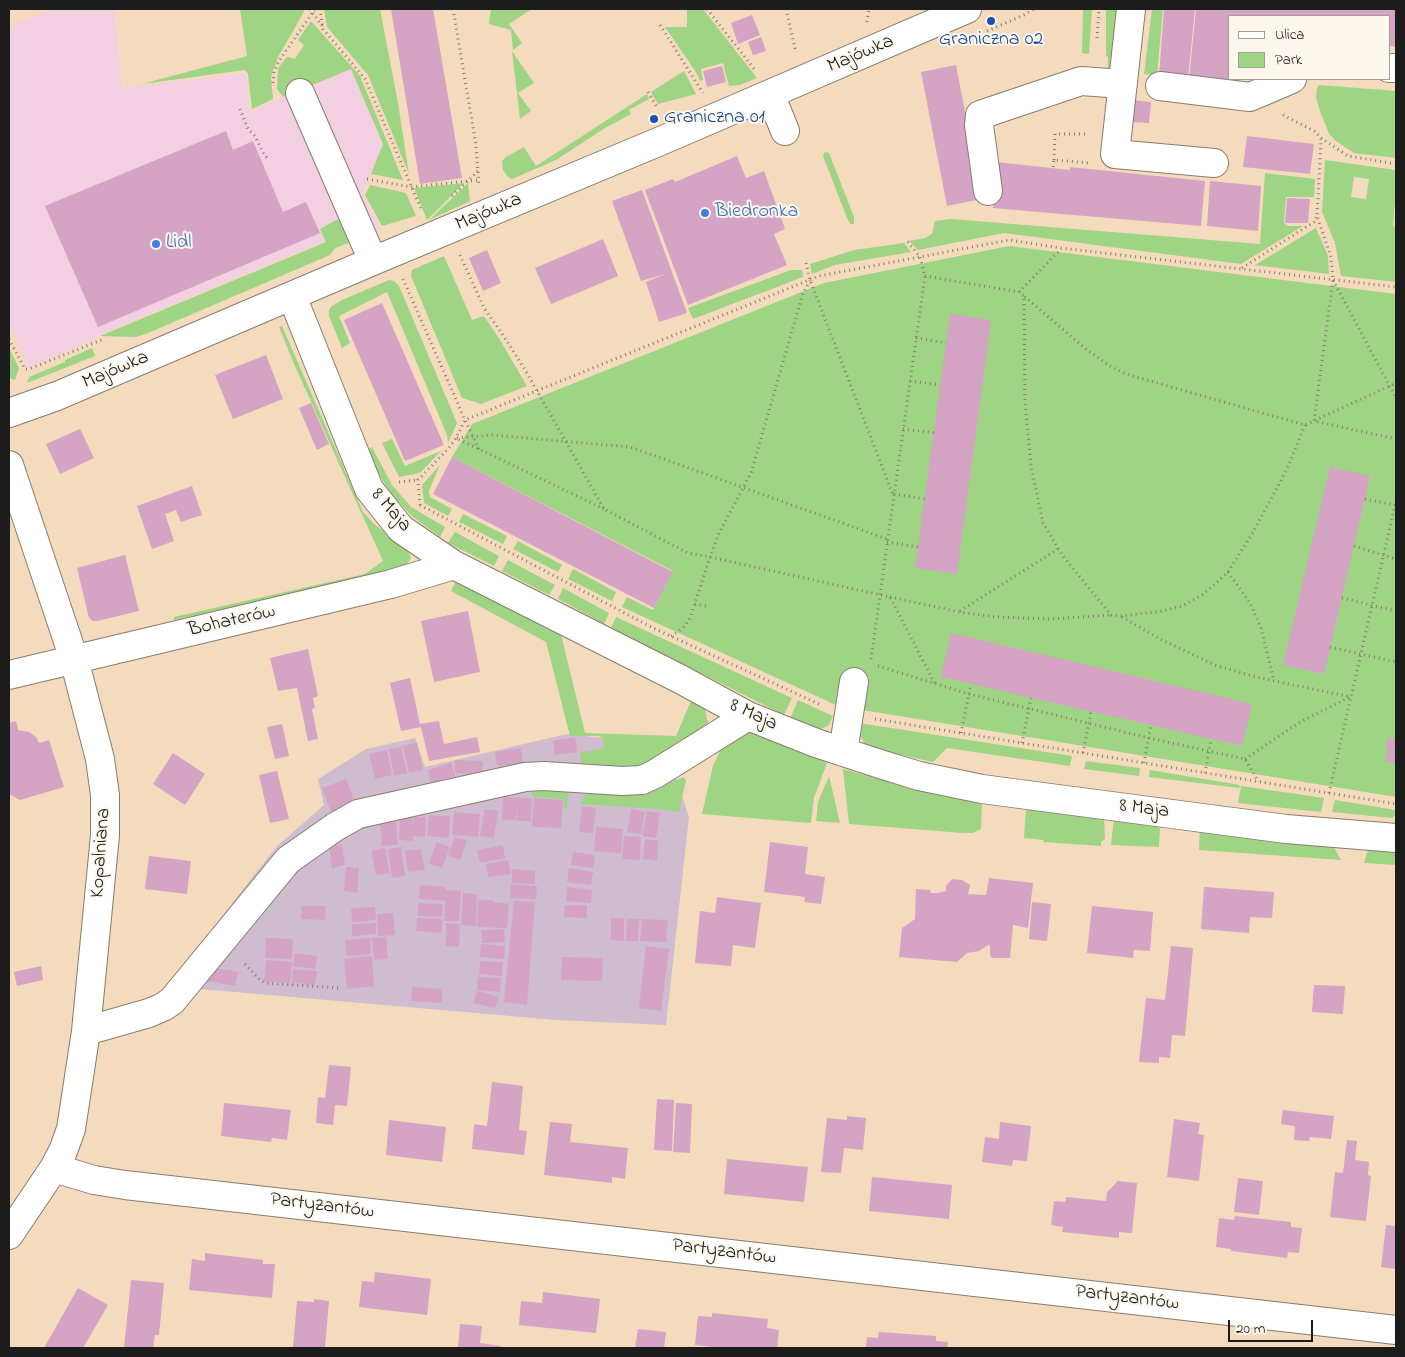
<!DOCTYPE html>
<meta charset="utf-8">
<style>
body{margin:0}
#map{position:relative;width:1405px;height:1357px;overflow:hidden;background:#f4dbbe;font-family:"Indie Flower",sans-serif}
canvas{display:block}
.frame{position:absolute;inset:0;border:10px solid #1c1c1c;pointer-events:none}
.legend{position:absolute;left:1228px;top:15px;width:162px;height:65px;box-sizing:border-box;background:#fbf7ec;border:1px solid #a29f99;margin:0;padding:6px 9px;list-style:none;font-size:15px;color:#1c1c1c}
.legend li{display:flex;align-items:center;gap:10px;height:25px}
.legend b{width:25px;border:1px solid #a29f99}
.scale{position:absolute;left:1228px;top:1320px;width:85px;height:22px;box-sizing:border-box;border:2px solid #1c1c1c;border-top:0;padding-left:6px;font-size:15px;line-height:18px;white-space:nowrap;color:#1c1c1c;-webkit-text-stroke:4px #fbf7ec;paint-order:stroke}
</style>
<div id="map">
<canvas width="1405" height="1357"></canvas>
<div class="frame"></div>
<ul class="legend">
<li><b style="height:6px;background:#fff"></b>Ulica</li>
<li><b style="height:14px;background:#9fd485"></b>Park</li>
</ul>
<div class="scale">20 m</div>
</div>
<script>
const ctx = document.querySelector('canvas').getContext('2d');
ctx.lineJoin = 'round';
function paint(path, color) {
  ctx.fillStyle = color;
  ctx.fill(path, 'evenodd');
}
function toPath(rows) {
  const path = new Path2D();
  for (const r of rows) {
    path.moveTo(r[0], r[1]);
    for (let i = 2; i < r.length; i += 2) path.lineTo(r[i], r[i + 1]);
  }
  return path;
}
function stroke(path, color, width, dash) {
  ctx.strokeStyle = color;
  ctx.lineWidth = width;
  ctx.lineCap = dash ? 'butt' : 'round';
  ctx.setLineDash(dash || []);
  ctx.stroke(path);
}
function drawText(font, color, halo, rows, align = 'center') {
  ctx.font = font + ' "Indie Flower",sans-serif';
  ctx.lineWidth = 4;
  ctx.setLineDash([]);
  ctx.textBaseline = 'middle';
  ctx.strokeStyle = halo;
  ctx.fillStyle = color;
  for (const [text, x, y, turn = 0] of rows) {
    ctx.save();
    ctx.translate(x, y);
    ctx.rotate((+turn || 0) * Math.PI / 180);
    ctx.textAlign = isNaN(turn) ? turn : align;
    if (halo) ctx.strokeText(text, 0, 0);
    ctx.fillText(text, 0, 0);
    ctx.restore();
  }
}
paint(toPath([
 [52,9,114,9,122,88,246,73,250,111,352,68,383,144,363,195,381,229,351,242,332,224,323,227,320,229,325,241,101,334,92,341,27,368,9,324,9,26]
]), '#f2cfe1');
paint(toPath([
 [567,734,665,745,689,817,666,1025,556,1020,200,989,172,980,277,846,324,805,318,779,366,749,415,738,425,767]
]), '#cfbdcf');
paint(toPath([
 [240,9,303,9,304,12,278,57,271,77,273,99,252,109,248,74,245,70,142,84,247,56],
 [324,9,380,9,398,103,409,174,368,75,327,27],
 [491,9,532,9,509,24,522,43,513,50,511,30,489,24],
 [687,9,703,9,757,78,740,85,729,86,723,63,701,69,703,80,700,81,696,72,665,27,687,27],
 [1083,9,1092,9,1089,54,1082,53],
 [1106,9,1119,9,1113,66,1108,69,1108,57,1106,56],
 [1152,9,1163,9,1157,75,1144,74],
 [311,21,360,76,403,180,371,174,383,144,351,69,283,97,277,89,278,68,287,57,295,59,304,45,298,40],
 [512,51,534,83,518,93,531,111,520,119],
 [684,71,696,94,658,104,651,92],
 [1319,85,1396,91,1396,158,1354,153,1336,141,1329,134,1320,111,1316,98,1317,88],
 [647,94,649,99,629,110,631,114,605,128,556,160,512,179,508,177,503,170,502,161,506,157,524,147,536,166],
 [825,152,829,153,854,217,854,224,850,224,847,218,823,156],
 [1325,160,1396,170,1396,190,1393,226,1396,227,1396,282,1341,276,1335,243,1322,212],
 [1354,177,1369,179,1366,199,1351,197],
 [1265,173,1315,179,1314,197,1286,197,1284,223,1288,226,1303,226,1241,264,1004,233,918,250,909,241,925,238,932,234,935,221,951,219,1260,244],
 [464,183,427,220,414,188],
 [468,183,470,201,429,220],
 [370,185,406,193,416,216,382,226,365,195],
 [340,218,351,242,335,248,330,255,148,333,136,337,100,336,326,242,320,229],
 [1316,228,1328,256,1329,274,1255,265],
 [904,243,911,252,835,265,812,274,810,264,854,250],
 [1009,246,1396,294,1396,797,838,706,622,607,627,597,653,610,673,571,452,457,472,424,824,283],
 [444,256,472,320,484,316,500,340,527,386,481,404,462,398,411,276,412,270],
 [791,270,802,270,803,277,693,319,688,308],
 [389,280,394,281,399,286,457,423,448,443,447,435,387,292,339,316,350,343,342,348,329,316,329,310,332,306,342,300],
 [282,326,363,512,374,524,404,547,409,553,411,558,407,564,394,570,374,575,174,620,174,617,365,574,383,561,294,364,279,327],
 [9,348,19,368,15,380,9,378],
 [92,348,95,356,27,383,29,377,65,362,65,360],
 [392,439,405,466,441,451,421,472,415,474,399,477,382,443],
 [372,447,392,485,411,507,445,527,440,537,412,516,391,494,378,473,367,450],
 [440,465,429,491,430,497,452,509,448,516,424,503,422,485],
 [463,514,507,536,503,544,459,522],
 [455,532,499,556,494,566,448,543],
 [518,541,562,565,558,572,513,549],
 [508,560,555,585,549,595,502,571],
 [573,569,616,592,612,601,568,579],
 [457,579,560,630,585,733,676,736,691,701,705,709,708,723,657,762,613,769,581,765,580,753,604,748,603,738,598,736,570,736,546,642,451,591],
 [563,588,609,613,604,624,558,599],
 [616,617,792,698,784,715,611,628],
 [798,700,833,716,828,726,821,729,790,719],
 [859,723,1072,756,1070,766,947,748,933,762,875,749,865,744,860,735],
 [749,730,827,763,814,798,811,823,702,814,713,766,720,751,732,736],
 [1086,761,1140,768,1139,776,1084,769],
 [843,769,911,788,982,803,981,829,973,833,963,833,849,824],
 [1150,770,1240,785,1239,788,1149,777],
 [829,776,834,797,840,823,816,821,818,802],
 [683,777,686,780,679,812,660,809,580,804,586,794,594,792,619,793,626,795,645,794],
 [1241,786,1324,798,1321,812,1238,803],
 [533,788,569,789,567,808,564,808,564,799,532,797],
 [1335,800,1396,810,1396,815,1392,818,1332,812],
 [1026,808,1104,816,1105,839,1101,842,1101,846,1043,842,1044,840,1024,838],
 [1114,817,1156,823,1160,829,1159,847,1111,845],
 [1200,827,1330,840,1341,860,1199,850],
 [1378,843,1396,845,1396,865,1364,863,1367,852]
]), '#9fd485');
paint(toPath([
 [391,9,433,9,462,178,420,184],
 [1164,9,1195,9,1188,79,1159,76],
 [1196,9,1396,9,1396,47,1389,46,1389,16,1229,16,1229,79,1240,79,1239,85,1189,80],
 [752,15,760,35,738,44,731,23],
 [761,37,766,51,753,55,748,42],
 [956,65,982,199,947,206,921,72],
 [722,66,726,82,707,87,703,71],
 [1132,100,1151,102,1149,123,1130,122],
 [226,131,233,150,253,141,283,212,306,202,320,233,98,327,45,206],
 [1247,136,1314,144,1310,174,1243,167],
 [737,156,746,178,764,171,785,229,774,234,787,265,688,305,645,190,673,179,675,182],
 [996,162,1070,170,1070,167,1205,181,1201,226,993,208],
 [1210,181,1261,186,1258,231,1207,226],
 [642,190,687,313,659,322,646,282,665,274,641,281,612,201],
 [1287,198,1310,199,1308,223,1285,223],
 [603,239,618,276,551,304,535,268],
 [487,250,501,283,483,291,469,258],
 [382,303,444,445,405,461,344,320],
 [950,314,991,320,957,574,915,568],
 [266,355,283,399,233,419,215,375],
 [311,403,329,444,317,450,299,408],
 [80,429,94,458,60,474,46,444],
 [452,457,673,572,654,608,433,494],
 [1330,467,1370,476,1324,674,1283,665],
 [192,486,202,515,181,522,176,510,165,514,174,541,152,549,137,506],
 [125,555,139,611,97,621,93,621,89,618,77,568],
 [468,611,480,672,434,682,421,621],
 [951,633,1252,704,1242,746,941,677],
 [308,649,318,696,313,698,315,708,312,709,318,739,308,741,297,688,278,691,270,658],
 [410,678,420,724,439,721,444,744,477,737,480,752,429,761,421,727,401,731,390,683],
 [16,721,18,730,29,732,36,737,39,743,49,740,64,787,20,800,9,794,9,723],
 [282,724,289,756,275,759,267,727],
 [575,737,577,752,555,755,553,741],
 [1387,738,1396,739,1396,763,1386,762],
 [417,742,423,770,409,773,403,746],
 [401,747,407,773,394,776,389,749],
 [521,748,523,763,497,766,495,752],
 [387,750,392,775,375,779,369,754],
 [173,753,205,774,185,805,153,784],
 [455,760,483,761,482,775,455,773],
 [451,763,455,776,431,783,428,770],
 [277,771,289,819,270,823,259,775],
 [346,779,355,802,331,812,322,788],
 [503,797,532,798,531,821,517,821,518,802,516,820,502,820],
 [534,798,563,800,561,828,532,827],
 [582,806,596,808,593,833,579,832],
 [485,809,498,811,494,838,480,836],
 [631,809,645,812,641,834,627,832],
 [647,811,660,813,656,838,642,836],
 [454,812,480,814,478,837,452,835],
 [429,815,450,816,449,838,427,836],
 [400,816,413,816,413,829,414,817,426,817,425,837,413,836,413,841,399,840],
 [396,822,398,845,382,846,380,823],
 [596,827,623,829,621,853,594,851],
 [624,836,641,837,640,860,622,859],
 [455,837,467,840,460,860,448,856],
 [645,839,658,841,657,861,643,859],
 [437,842,450,847,442,868,429,863],
 [770,842,808,847,805,874,825,877,821,904,804,902,805,897,764,892],
 [342,844,345,865,332,868,329,846],
 [503,845,505,858,480,863,477,850],
 [401,847,405,876,392,878,388,849],
 [385,848,390,873,376,875,371,851],
 [421,849,425,870,408,872,405,851],
 [573,852,595,855,593,868,571,865],
 [149,856,191,861,187,894,145,889],
 [508,860,511,874,488,877,486,864],
 [346,867,359,868,357,893,344,891],
 [569,868,593,872,591,885,567,882],
 [512,869,535,871,535,884,512,883],
 [989,878,1033,883,1028,928,1013,925,1010,958,992,958,990,955,990,946,988,945,979,951,967,953,957,962,899,957,902,928,915,919,916,889,930,890,931,893,937,893,946,891,946,886,952,879,962,880,970,885,968,894,986,895],
 [511,884,537,886,536,899,510,898],
 [420,885,446,887,445,901,419,899],
 [567,887,592,890,591,903,566,901],
 [1204,887,1274,892,1272,918,1250,917,1249,933,1201,929],
 [446,890,461,891,459,921,444,921],
 [463,893,477,894,476,926,461,925],
 [717,897,761,903,755,948,733,945,731,966,695,963,700,911,715,913],
 [478,900,493,900,493,902,509,904,507,928,477,927],
 [514,901,535,902,527,1005,504,1002],
 [1032,902,1051,904,1047,941,1029,939],
 [418,903,443,904,442,917,418,916],
 [565,905,587,905,587,918,564,917],
 [302,906,326,906,325,920,301,919],
 [1092,906,1153,912,1150,951,1134,950,1133,958,1087,953],
 [375,907,376,920,352,922,351,908],
 [393,913,395,935,378,936,377,914],
 [417,918,442,919,442,933,416,931],
 [611,918,624,918,624,941,611,940],
 [627,919,639,919,638,941,626,941],
 [642,919,668,920,666,942,640,941],
 [376,923,376,934,352,936,352,924],
 [446,923,460,924,459,947,446,946],
 [504,929,505,942,482,943,481,930],
 [386,937,388,959,374,960,372,938],
 [266,938,293,939,292,959,265,958],
 [370,938,371,954,346,956,345,940],
 [481,944,505,946,504,959,480,957],
 [646,946,669,949,661,1011,639,1008],
 [1171,946,1193,948,1185,1036,1172,1035,1170,1058,1159,1057,1159,1063,1139,1062,1146,998,1165,1000],
 [295,953,317,956,315,969,293,966],
 [372,956,374,986,347,989,344,959],
 [562,957,603,958,602,981,561,980],
 [266,960,292,962,290,983,264,981],
 [480,961,503,962,502,976,479,974],
 [41,966,43,980,17,986,14,972],
 [211,967,238,972,235,986,208,981],
 [293,969,317,971,315,985,292,982],
 [478,977,501,978,500,992,477,990],
 [1314,985,1345,986,1343,1014,1312,1012],
 [412,987,442,989,442,1003,411,1001],
 [477,991,499,997,495,1008,473,1003],
 [329,1065,351,1067,347,1106,335,1105,333,1125,316,1123,318,1097,325,1098],
 [492,1082,523,1086,519,1130,527,1131,524,1155,472,1149,474,1124,487,1126],
 [657,1099,674,1100,672,1151,654,1150],
 [224,1103,291,1110,287,1140,272,1138,271,1142,221,1136],
 [676,1103,692,1104,690,1153,673,1152],
 [1283,1110,1334,1116,1331,1139,1310,1137,1309,1141,1294,1140,1295,1126,1281,1124],
 [847,1116,866,1118,863,1150,844,1148,841,1173,821,1172,827,1118,847,1120],
 [1174,1119,1200,1123,1198,1134,1204,1135,1199,1181,1167,1177],
 [389,1120,446,1127,442,1162,386,1155],
 [550,1122,572,1124,570,1142,628,1148,625,1179,612,1177,612,1183,544,1175],
 [1000,1122,1031,1126,1027,1161,1013,1160,1012,1166,982,1162,985,1137,999,1139],
 [1347,1140,1357,1141,1355,1160,1369,1162,1368,1175,1371,1176,1366,1221,1330,1217,1335,1172,1343,1173],
 [727,1159,808,1167,804,1202,724,1194],
 [872,1177,952,1185,949,1219,869,1211],
 [1238,1178,1263,1181,1259,1215,1234,1212],
 [1118,1181,1137,1183,1132,1233,1119,1232,1119,1238,1062,1232,1063,1227,1051,1225,1054,1201,1065,1202,1066,1197,1106,1201,1107,1192],
 [1235,1216,1291,1222,1291,1227,1302,1228,1299,1253,1288,1252,1287,1258,1231,1251,1231,1249,1216,1247,1219,1218,1234,1220],
 [1386,1225,1396,1226,1396,1269,1381,1267],
 [205,1253,263,1260,263,1264,275,1264,272,1298,189,1290,192,1259,205,1261],
 [375,1272,431,1279,427,1315,359,1307,362,1281,374,1282],
 [131,1280,164,1283,159,1335,155,1335,153,1348,124,1348],
 [78,1288,108,1305,83,1348,44,1348],
 [543,1292,600,1299,596,1333,519,1325,521,1301,542,1303],
 [314,1299,329,1301,325,1348,293,1348,297,1301,314,1302],
 [712,1313,768,1319,767,1328,779,1330,777,1348,721,1348,695,1345,698,1316,712,1317],
 [460,1324,482,1326,480,1343,501,1346,501,1348,458,1348],
 [638,1329,666,1332,664,1348,635,1348],
 [879,1332,936,1336,936,1341,948,1342,947,1348,866,1348,867,1337,878,1338]
]), '#d5a3c3');
const minor = toPath([
 [1131,9,1115,154,1214,163],
 [1389,68,1396,68],
 [1160,86,1250,97,1292,79],
 [300,93,373,261],
 [770,94,785,131],
 [988,191,979,125,980,115,1081,81,1123,84],
 [292,296,369,489,401,529,454,565,680,679,748,716,816,743,880,764,919,776,982,789,1286,829,1396,838],
 [9,413,57,396,373,261,663,140,967,9],
 [9,465,74,659,100,759,105,795,105,835,86,1031,71,1129,63,1151,54,1168,9,1235],
 [9,675,391,584,454,565],
 [843,752,854,682],
 [86,1031,149,1013,163,1007,172,1001,288,860,335,827,358,814,525,777,544,776,622,781,642,780,655,774,748,716],
 [54,1168,94,1180,125,1185,1396,1330]
]);
stroke(minor, '#887c6d', 30);
stroke(toPath([
 [310,9,322,26],
 [320,9,323,29,365,79,422,211],
 [453,9,476,145,479,186],
 [707,9,755,70],
 [786,9,796,52],
 [867,22,869,9],
 [660,25,703,93],
 [987,31,1024,15,1034,9],
 [1097,38,1099,9],
 [273,83,274,72,279,61,315,9],
 [648,92,658,109],
 [240,109,248,129,255,136,262,151,267,158],
 [1283,115,1316,132,1321,139,1317,216,1331,257,1333,280,1314,421,1396,439],
 [1321,138,1348,156,1396,164],
 [1054,160,1055,134,1089,134],
 [1053,167,1054,160,1089,163],
 [367,179,411,187,479,180],
 [452,196,478,171],
 [460,255,484,308,501,332,524,368,604,509,688,553,710,557,890,597,935,684],
 [806,263,810,280,893,495],
 [1242,268,1314,222,1316,217],
 [925,276,1019,292,1024,296],
 [403,279,465,420,456,438,448,449,418,480,420,505],
 [1333,280,1396,398],
 [1019,292,1061,249],
 [916,338,946,343],
 [9,339,25,369,29,369,104,339],
 [910,381,940,385],
 [1305,425,1286,471,1252,534,1228,572,1216,583,1202,595,1182,606,1162,611,1121,616,1111,615,1062,555,1043,523,1031,466,1025,402,1024,296,1087,350,1113,368,1129,375,1305,425,1396,383],
 [903,429,934,433],
 [479,449,465,420,819,276,1009,240,1061,248,1396,287],
 [399,482,418,480],
 [894,494,925,499],
 [1365,499,1395,505],
 [420,505,653,628,821,705],
 [604,509,456,438,492,435,630,447,887,539],
 [887,542,918,547],
 [1354,546,1396,559],
 [1228,572,1250,603,1261,628,1274,681],
 [890,597,959,612,998,617,1050,619,1111,615],
 [1342,598,1396,611],
 [695,604,706,606],
 [960,611,1058,549],
 [1122,617,1162,640,1215,665,1256,677,1351,697],
 [671,636,683,628,690,618,710,557,719,533,751,473,803,293,810,281],
 [1330,647,1396,662],
 [871,659,925,276,920,257,907,241],
 [878,666,969,694,1149,738,1245,759,1258,781],
 [875,719,1396,804],
 [961,733,971,684],
 [1022,743,1031,698],
 [1083,753,1091,712],
 [1245,759,1300,722,1350,697],
 [1144,763,1151,725],
 [1205,773,1211,739],
 [1329,793,1396,501],
 [245,964,258,978,265,983,341,988]
]), '#887c6d', 3, [1, 4]);
stroke(minor, '#fff', 28);
for (const [x, y, r, color] of [
 [991,21,5,"#1a4fb4"],
 [654,119,5,"#1a4fb4"],
 [705,213,5,"#3f7fe0"],
 [156,244,5,"#3f7fe0"]
]) {
  const dot = new Path2D();
  dot.arc(x, y, r, 0, 2 * Math.PI);
  ctx.fillStyle = color;
  ctx.fill(dot);
  stroke(dot, '#fbf7ec', 2);
}
drawText('20px', '#164399', '#fbf7ec', [
 ["Graniczna 02",991,41],
 ["Graniczna 01",664,119,"left"]
]);
drawText('20px', '#1c1c1c', '#fbf7ec', [
 ["Majówka",861,55,-23],
 ["Majówka",489,213,-23],
 ["Majówka",116,371,-23],
 ["8 Maja",390,511,49],
 ["Bohaterów",232,622,-13],
 ["8 Maja",753,716,25],
 ["8 Maja",1144,810,7],
 ["Kopalniana",102,853,-86],
 ["Partyzantów",322,1207,7],
 ["Partyzantów",724,1253,7],
 ["Partyzantów",1127,1299,7]
]);
drawText('20px', '#366cbe', '#fbf7ec', [
 ["Biedronka",715,213],
 ["Lidl",166,244]
], 'left');
</script>
